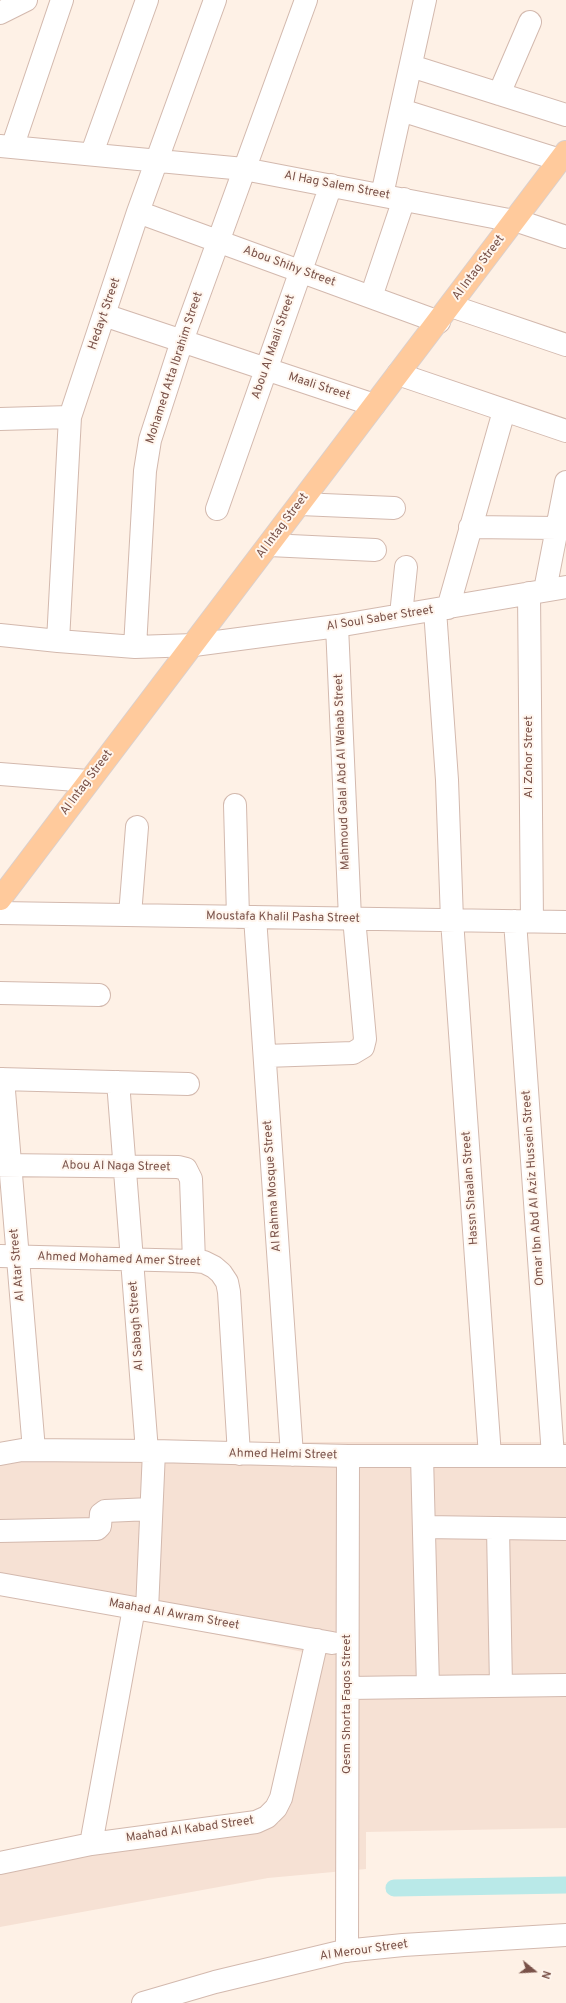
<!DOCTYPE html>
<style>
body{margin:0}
#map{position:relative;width:566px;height:2003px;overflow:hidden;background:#fef1e6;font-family:Overpass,sans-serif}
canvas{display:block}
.north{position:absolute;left:514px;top:1951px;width:40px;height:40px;-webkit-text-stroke:3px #fff6ee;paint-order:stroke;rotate:108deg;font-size:11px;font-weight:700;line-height:16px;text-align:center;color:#7a5249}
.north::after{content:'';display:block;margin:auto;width:14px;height:18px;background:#7a5249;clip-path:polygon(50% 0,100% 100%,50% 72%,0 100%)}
</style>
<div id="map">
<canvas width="566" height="2003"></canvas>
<div class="north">N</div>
</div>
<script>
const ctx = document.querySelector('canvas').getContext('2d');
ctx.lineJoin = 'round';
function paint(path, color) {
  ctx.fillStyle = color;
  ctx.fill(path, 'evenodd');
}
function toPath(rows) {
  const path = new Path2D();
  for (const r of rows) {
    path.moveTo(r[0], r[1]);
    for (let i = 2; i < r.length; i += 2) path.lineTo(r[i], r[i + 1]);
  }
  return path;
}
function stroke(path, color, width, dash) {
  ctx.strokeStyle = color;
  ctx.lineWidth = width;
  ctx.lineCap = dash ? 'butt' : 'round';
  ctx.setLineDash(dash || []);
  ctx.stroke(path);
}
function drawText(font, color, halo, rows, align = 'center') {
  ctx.font = font + ' Overpass,sans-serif';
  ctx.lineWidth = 4;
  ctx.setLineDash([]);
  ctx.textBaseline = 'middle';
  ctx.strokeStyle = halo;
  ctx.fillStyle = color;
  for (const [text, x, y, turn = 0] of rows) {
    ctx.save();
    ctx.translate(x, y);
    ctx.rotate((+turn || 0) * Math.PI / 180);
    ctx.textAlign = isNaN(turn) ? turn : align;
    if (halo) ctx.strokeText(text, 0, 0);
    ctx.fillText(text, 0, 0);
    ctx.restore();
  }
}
paint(toPath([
 [0,1442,566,1442,566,1828,366,1832,366,1869,268,1878,0,1927,0,1869,92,1849,279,1823,313,1654,0,1591]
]), '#f6e1d4');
stroke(toPath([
 [394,1888,566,1885]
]), '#b9e9e8', 17);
const minor = toPath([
 [0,13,26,0],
 [411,66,566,115],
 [499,94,530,22],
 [401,110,560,160],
 [13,145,62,0],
 [0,146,244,169,514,221],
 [92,153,147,0],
 [382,195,425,0],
 [138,212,439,322],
 [515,220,566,237],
 [371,297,404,199],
 [451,306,566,345],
 [104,315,374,405],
 [398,374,566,431],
 [0,419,70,417],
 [300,504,394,508],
 [217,509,331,185],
 [470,527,557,528],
 [269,545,375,550],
 [545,590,566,482],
 [529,593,532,921],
 [448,608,504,411],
 [435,610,447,780,452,920,490,1456],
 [401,615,406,567],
 [337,626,350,918],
 [0,635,58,641,135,647,194,645,337,626,566,587],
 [58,641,70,417,138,212,215,0],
 [135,647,145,471,150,440,182,341,306,0],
 [0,774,88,781],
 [235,805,238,917],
 [0,913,566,922],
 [130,915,137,827],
 [255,917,292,1455],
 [515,921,553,1456],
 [0,993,99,995],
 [265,1056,353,1053,363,1047,365,1039,354,918],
 [0,1079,188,1084],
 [3,1079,34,1450],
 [118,1082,147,1451],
 [0,1165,178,1167,186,1169,191,1179,194,1261],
 [0,1256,194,1261,204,1262,214,1267,221,1273,227,1282,229,1292,239,1454],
 [0,1454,22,1450,154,1451,348,1456,566,1456],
 [422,1456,428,1687],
 [424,1527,566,1529],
 [498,1528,501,1686],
 [0,1531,97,1529,100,1526,101,1514,105,1511,151,1509],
 [0,1584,332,1643],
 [147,1610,154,1451],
 [348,1688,566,1685],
 [91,1844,134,1608],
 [0,1863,91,1844,256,1822,267,1817,276,1808,281,1798,317,1640],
 [347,1951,348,1456],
 [143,2003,215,1982,344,1951,403,1945,566,1935]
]);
const major = toPath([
 [0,899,566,152]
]);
stroke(minor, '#d3b9ae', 24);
stroke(major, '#dacfcc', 24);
stroke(minor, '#fff', 22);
stroke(major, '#ffca9c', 22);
drawText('12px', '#7a5249', '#fff6ee', [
 ["Al Hag Salem Street",337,186,11],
 ["Abou Shihy Street",289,267,20],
 ["Al Intag Street",479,268,-53],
 ["Hedayt Street",105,314,-71],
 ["Abou Al Maali Street",274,347,-71],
 ["Mohamed Atta Ibrahim Street",175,368,-72],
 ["Maali Street",319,387,18],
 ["Al Intag Street",283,526,-53],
 ["Al Soul Saber Street",380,619,-9],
 ["Al Zohor Street",530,757,-90],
 ["Mahmoud Galal Abd Al Wahab Street",343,772,-92],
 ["Al Intag Street",87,783,-53],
 ["Moustafa Khalil Pasha Street",283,918,1],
 ["Abou Al Naga Street",116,1167,1],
 ["Al Rahma Mosque Street",273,1186,-94],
 ["Hassn Shaalan Street",471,1188,-94],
 ["Omar Ibn Abd Al Aziz Hussein Street",534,1188,-94],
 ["Ahmed Mohamed Amer Street",119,1260,2],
 ["Al Atar Street",18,1265,-95],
 ["Al Sabagh Street",137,1326,-94],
 ["Ahmed Helmi Street",283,1455,1],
 ["Maahad Al Awram Street",174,1615,10],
 ["Qesm Shorta Faqos Street",348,1704,-90],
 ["Maahad Al Kabad Street",190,1830,-8],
 ["Al Merour Street",364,1951,-8]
]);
</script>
